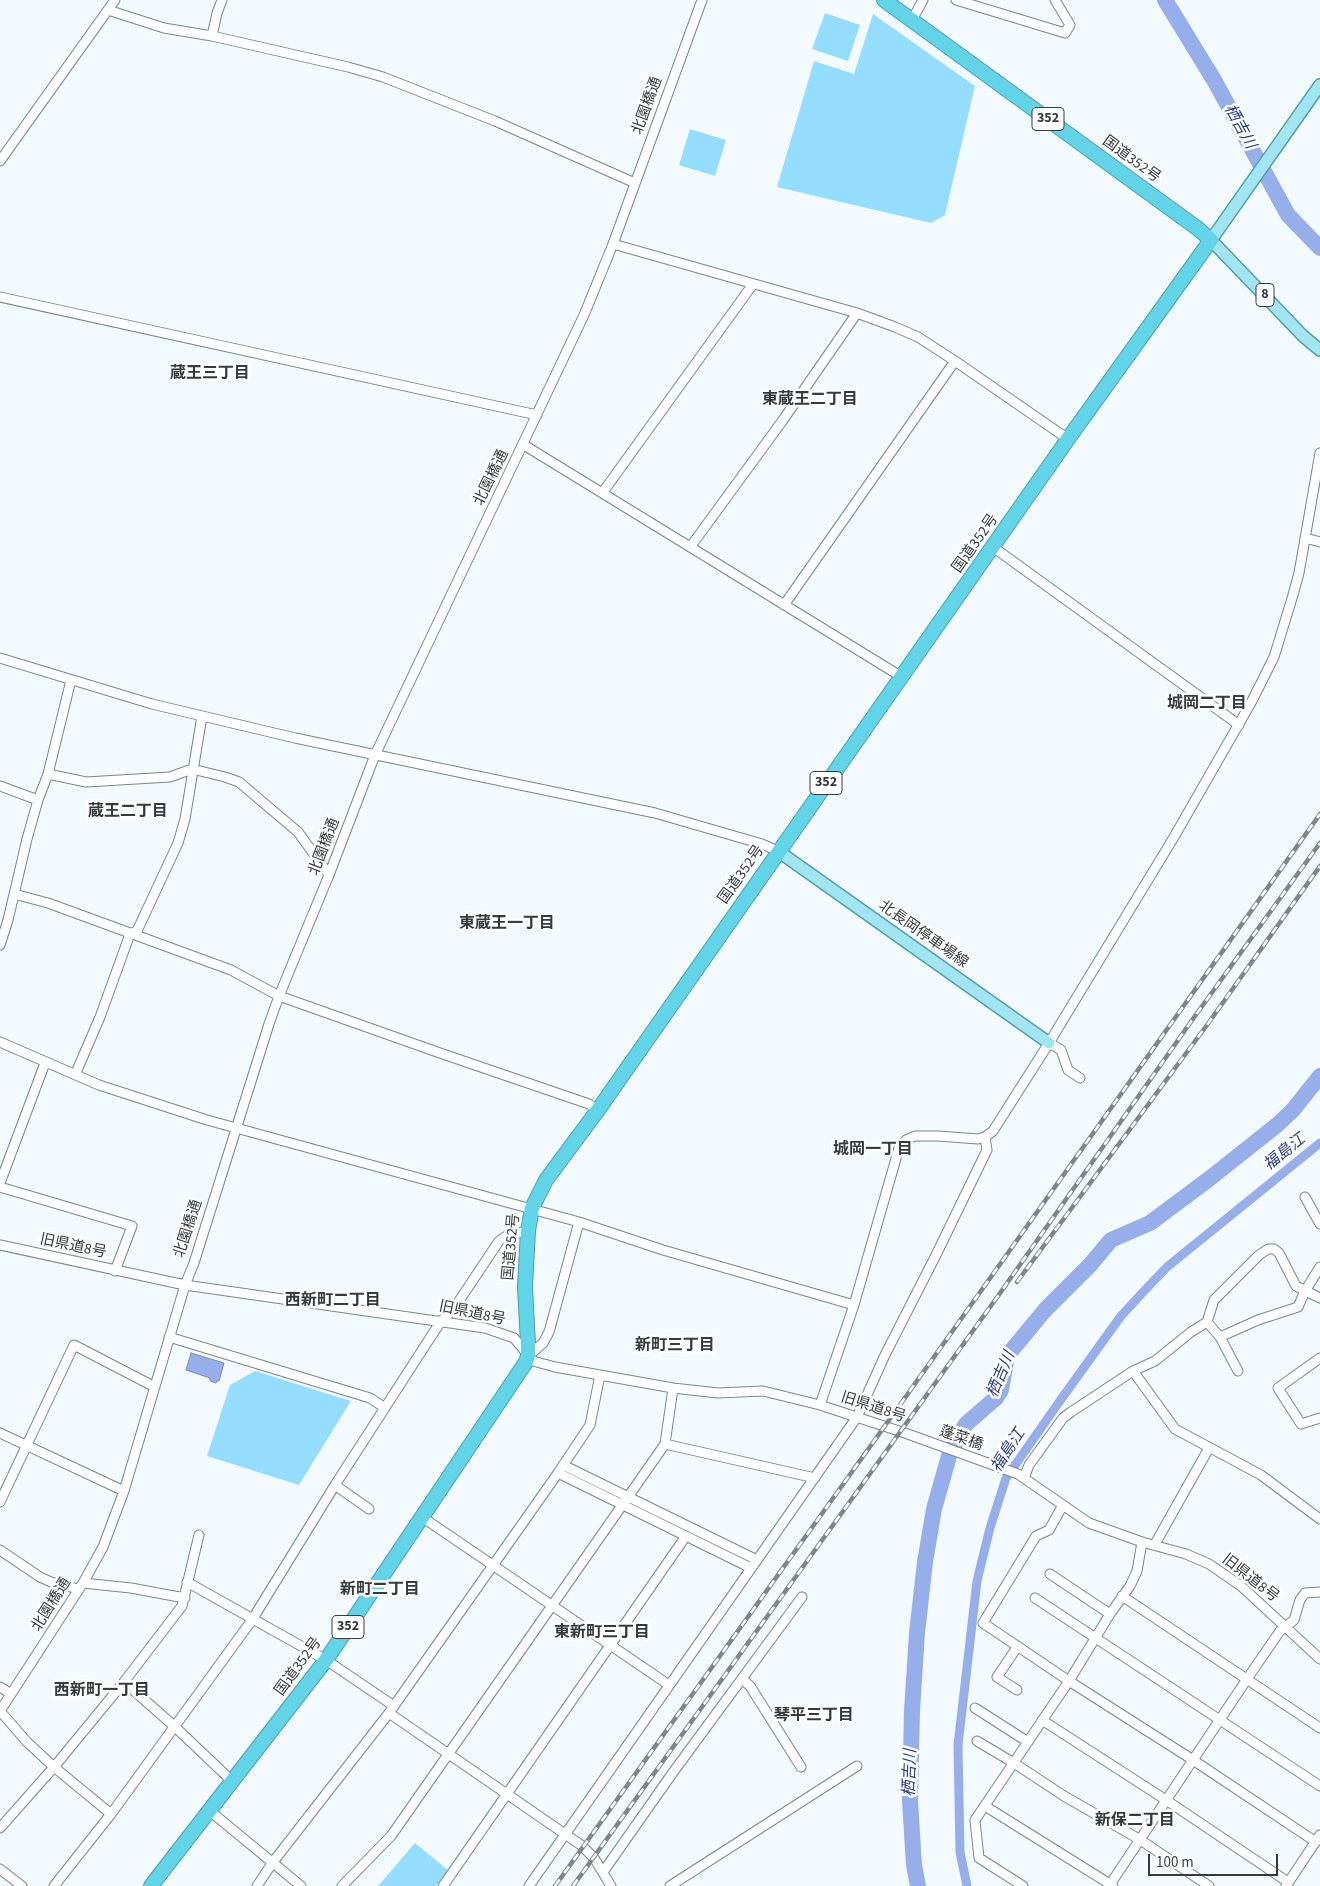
<!DOCTYPE html>
<meta charset="utf-8">
<style>
body{margin:0}
#map{position:relative;width:1320px;height:1886px;overflow:hidden;background:#f3fafe;font-family:"Source Sans 3",sans-serif}
canvas{display:block}
.scale{position:absolute;left:1148px;top:1854px;width:130px;height:22px;box-sizing:border-box;border:2px solid #343b3e;border-top:0;padding-left:6px;font-size:15px;line-height:18px;white-space:nowrap;color:#343b3e;-webkit-text-stroke:4px #fff;paint-order:stroke}
</style>
<div id="map">
<canvas width="1320" height="1886"></canvas>
<div class="scale">100 m</div>
</div>
<script>
const ctx = document.querySelector('canvas').getContext('2d');
ctx.lineJoin = 'round';
function paint(path, color) {
  ctx.fillStyle = color;
  ctx.fill(path, 'evenodd');
}
function toPath(rows) {
  const path = new Path2D();
  for (const r of rows) {
    path.moveTo(r[0], r[1]);
    for (let i = 2; i < r.length; i += 2) path.lineTo(r[i], r[i + 1]);
  }
  return path;
}
function stroke(path, color, width, dash) {
  ctx.strokeStyle = color;
  ctx.lineWidth = width;
  ctx.lineCap = dash ? 'butt' : 'round';
  ctx.setLineDash(dash || []);
  ctx.stroke(path);
}
function drawText(font, color, halo, rows, align = 'center') {
  ctx.font = font + ' "Source Sans 3","Noto Sans JP",sans-serif';
  ctx.lineWidth = 5;
  ctx.setLineDash([]);
  ctx.textBaseline = 'middle';
  ctx.strokeStyle = halo;
  ctx.fillStyle = color;
  for (const [text, x, y, turn = 0] of rows) {
    ctx.save();
    ctx.translate(x, y);
    ctx.rotate((+turn || 0) * Math.PI / 180);
    ctx.textAlign = isNaN(turn) ? turn : align;
    if (halo) ctx.strokeText(text, 0, 0);
    ctx.fillText(text, 0, 0);
    ctx.restore();
  }
}
paint(toPath([
 [825,13,860,25,848,61,812,49],
 [873,14,975,86,945,215,931,223,777,187,814,61,854,74],
 [690,129,726,140,715,176,679,165],
 [255,1371,351,1401,299,1485,207,1456,230,1385],
 [415,1843,448,1870,436,1886,378,1886]
]), '#94ddff');
const water = toPath([
 [191,1353,224,1363,219,1381,217,1381,216,1383,210,1381,210,1378,186,1370,191,1353]
]);
paint(water, '#96aeea');
stroke(water, '#798cb6', 1);
stroke(toPath([
 [967,1886,960,1852,958,1745,977,1581,990,1528,1006,1478,1062,1398,1121,1316,1145,1290,1167,1267,1320,1143]
]), '#96aeea', 9);
stroke(toPath([
 [1165,0,1214,80,1288,215,1320,248],
 [918,1886,914,1865,910,1801,912,1711,917,1633,925,1562,934,1509,949,1456,960,1434,966,1424,996,1398,1001,1390,1007,1356,1045,1310,1090,1265,1111,1240,1150,1223,1209,1179,1277,1125,1293,1110,1320,1076]
]), '#96aeea', 16);
const minor = toPath([
 [956,0,1065,33,1070,25,1055,0],
 [108,10,164,28,212,36,348,67,383,77,495,121,635,183],
 [912,20,923,0],
 [212,36,217,13,222,0],
 [0,161,115,0],
 [613,244,857,313,895,327,918,337,955,361,1068,439],
 [0,297,537,415],
 [524,445,902,677],
 [603,492,753,284],
 [1305,538,1320,542],
 [691,546,783,420,857,313],
 [993,547,1239,725],
 [784,605,955,361],
 [0,658,152,704,295,738,655,813,762,844,778,851],
 [48,774,86,782,170,777,192,769,225,777,239,782,298,832,329,875],
 [0,786,38,800],
 [14,894,48,903,231,970,279,996,440,1053,589,1104,598,1110],
 [0,945,8,920,27,839,38,800,48,774,71,680],
 [0,1042,99,1085,207,1120,579,1222,663,1250,854,1305],
 [1049,1043,1061,1050,1068,1070,1080,1078],
 [75,1075,100,1017,130,934,137,931,178,843,185,819,202,716],
 [0,1183,45,1063],
 [0,1187,132,1226,115,1271],
 [1305,1197,1320,1224],
 [0,1245,185,1285,485,1328,514,1338,533,1361,555,1367,673,1388,718,1393,763,1391,820,1405,905,1433,1018,1474,1089,1523,1142,1542,1186,1554,1209,1564,1241,1586,1320,1659],
 [1207,1322,1214,1300,1259,1255,1268,1249,1274,1249,1279,1253,1296,1286,1320,1298],
 [169,1337,370,1398,385,1408],
 [1220,1337,1238,1371],
 [528,1356,543,1343,549,1332,579,1222],
 [1320,1358,1278,1388,1301,1424,1320,1418],
 [1133,1371,1175,1429,1261,1475,1320,1519],
 [820,1405,854,1305,899,1148,906,1140,915,1136,938,1136,978,1139,985,1137,993,1131,1049,1043,1174,837,1252,701,1274,657,1293,595,1299,573,1320,453],
 [0,1433,124,1491],
 [665,1444,815,1478],
 [563,1465,757,1560],
 [558,1473,751,1568],
 [1024,1478,1029,1465,1063,1418,1071,1412,1133,1371,1155,1361,1191,1332,1207,1322,1220,1337,1258,1320,1298,1307,1305,1291,1320,1267],
 [335,1485,369,1509],
 [0,1502,74,1345,155,1387],
 [1063,1505,1049,1530,1036,1536,983,1623,1069,1681,1193,1760,1316,1842],
 [422,1517,669,1685],
 [1155,1544,1209,1448],
 [0,1550,40,1577,51,1582,78,1589],
 [1050,1574,1110,1614],
 [187,1582,326,1660,394,1706],
 [83,1583,131,1588,185,1598],
 [1122,1596,1320,1728],
 [1035,1598,1320,1786],
 [742,1679,750,1686,801,1767],
 [124,1682,174,1726,233,1782],
 [0,1687,11,1694],
 [1017,1690,997,1677,1018,1646],
 [975,1708,1028,1742],
 [0,1711,83,1583,103,1547,124,1491,185,1285,194,1263,269,1024,279,996,329,875,375,755,584,315,613,244,702,0],
 [0,1711,27,1742,54,1767,111,1814],
 [389,1713,581,1845,594,1858,611,1886],
 [1042,1720,1166,1800,1288,1882],
 [977,1741,1014,1763,1064,1796,1139,1839,1209,1886],
 [985,1806,1113,1886],
 [210,1811,301,1886],
 [0,1828,54,1767,124,1682,182,1606,199,1535],
 [0,1869,22,1886],
 [603,1872,674,1771,802,1597],
 [54,1886,111,1814,252,1620,335,1485,441,1321,453,1310,499,1241,508,1235,528,1231],
 [257,1886,273,1862,389,1713,558,1473,590,1425,600,1375],
 [342,1886,391,1836,665,1444,673,1388],
 [443,1886,686,1536],
 [529,1886,857,1417,885,1355,936,1255,987,1150,985,1137],
 [670,1886,857,1766],
 [1023,1886,979,1858,975,1820,1069,1681,1110,1614,1130,1586,1137,1571,1142,1542],
 [1109,1886,1247,1679,1280,1631,1294,1620,1300,1600,1305,1593,1320,1592],
 [1286,1886,1320,1835]
]);
const major = toPath([
 [1320,85,1211,240,1303,336,1320,350],
 [778,851,1049,1043]
]);
const highway = toPath([
 [151,1886,326,1660,526,1362,528,1356,528,1344,525,1287,528,1231,532,1208,546,1180,598,1110,1068,439,1211,240,1197,228,884,0]
]);
stroke(minor, '#778790', 11);
stroke(major, '#529eac', 14);
stroke(highway, '#529eac', 16);
stroke(minor, '#fff', 9);
stroke(major, '#a1e5f1', 11);
stroke(highway, '#62d4e7', 14);
const rail = toPath([
 [1017,1282,1207,1025,1320,866],
 [555,1886,902,1402,1320,814],
 [573,1886,998,1296,1195,1016,1320,843]
]);
stroke(rail, '#7f868a', 4.5);
stroke(rail, '#fff', 2.5, [8]);
for (const [x, y, w] of [
 [1048,119,32],
 [1265,295,18],
 [826,783,32],
 [348,1627,32]
]) {
  const box = new Path2D();
  box.roundRect(x - w / 2, y - 11.5, w, 23, 4);
  ctx.fillStyle = '#fff';
  ctx.fill(box);
  stroke(box, '#343b3e', 1);
}
drawText('bold 14px', '#343b3e', null, [
 ["352",1048,119],
 ["8",1265,295],
 ["352",826,783],
 ["352",348,1627]
]);
drawText('15px', '#343b3e', '#fff', [
 ["北園橋通",648,106,-70],
 ["国道352号",1131,160,36],
 ["北園橋通",492,478,-64],
 ["国道352号",976,544,-55],
 ["北園橋通",325,847,-69],
 ["国道352号",742,875,-55],
 ["北長岡停車場線",923,935,35],
 ["北園橋通",189,1229,-72],
 ["旧県道8号",73,1247,12],
 ["国道352号",512,1247,-85],
 ["旧県道8号",472,1314,12],
 ["旧県道8号",873,1408,18],
 ["蓬菜橋",961,1439,20],
 ["旧県道8号",1250,1579,38],
 ["北園橋通",52,1605,-58],
 ["国道352号",299,1667,-54]
]);
drawText('italic 16px', '#283d84', '#fff', [
 ["栖吉川",1239,127,61],
 ["福島江",1285,1153,-39],
 ["栖吉川",1002,1375,-67],
 ["福島江",1009,1451,-57],
 ["栖吉川",911,1773,-88]
]);
drawText('bold 16px', '#343b3e', '#fff', [
 ["蔵王三丁目",210,374],
 ["東蔵王二丁目",810,400],
 ["城岡二丁目",1207,704],
 ["蔵王二丁目",128,812],
 ["東蔵王一丁目",507,924],
 ["城岡一丁目",873,1150],
 ["西新町二丁目",333,1301],
 ["新町三丁目",675,1346],
 ["新町二丁目",380,1590],
 ["東新町三丁目",602,1633],
 ["西新町一丁目",102,1691],
 ["琴平三丁目",814,1716],
 ["新保二丁目",1135,1821]
]);
</script>
